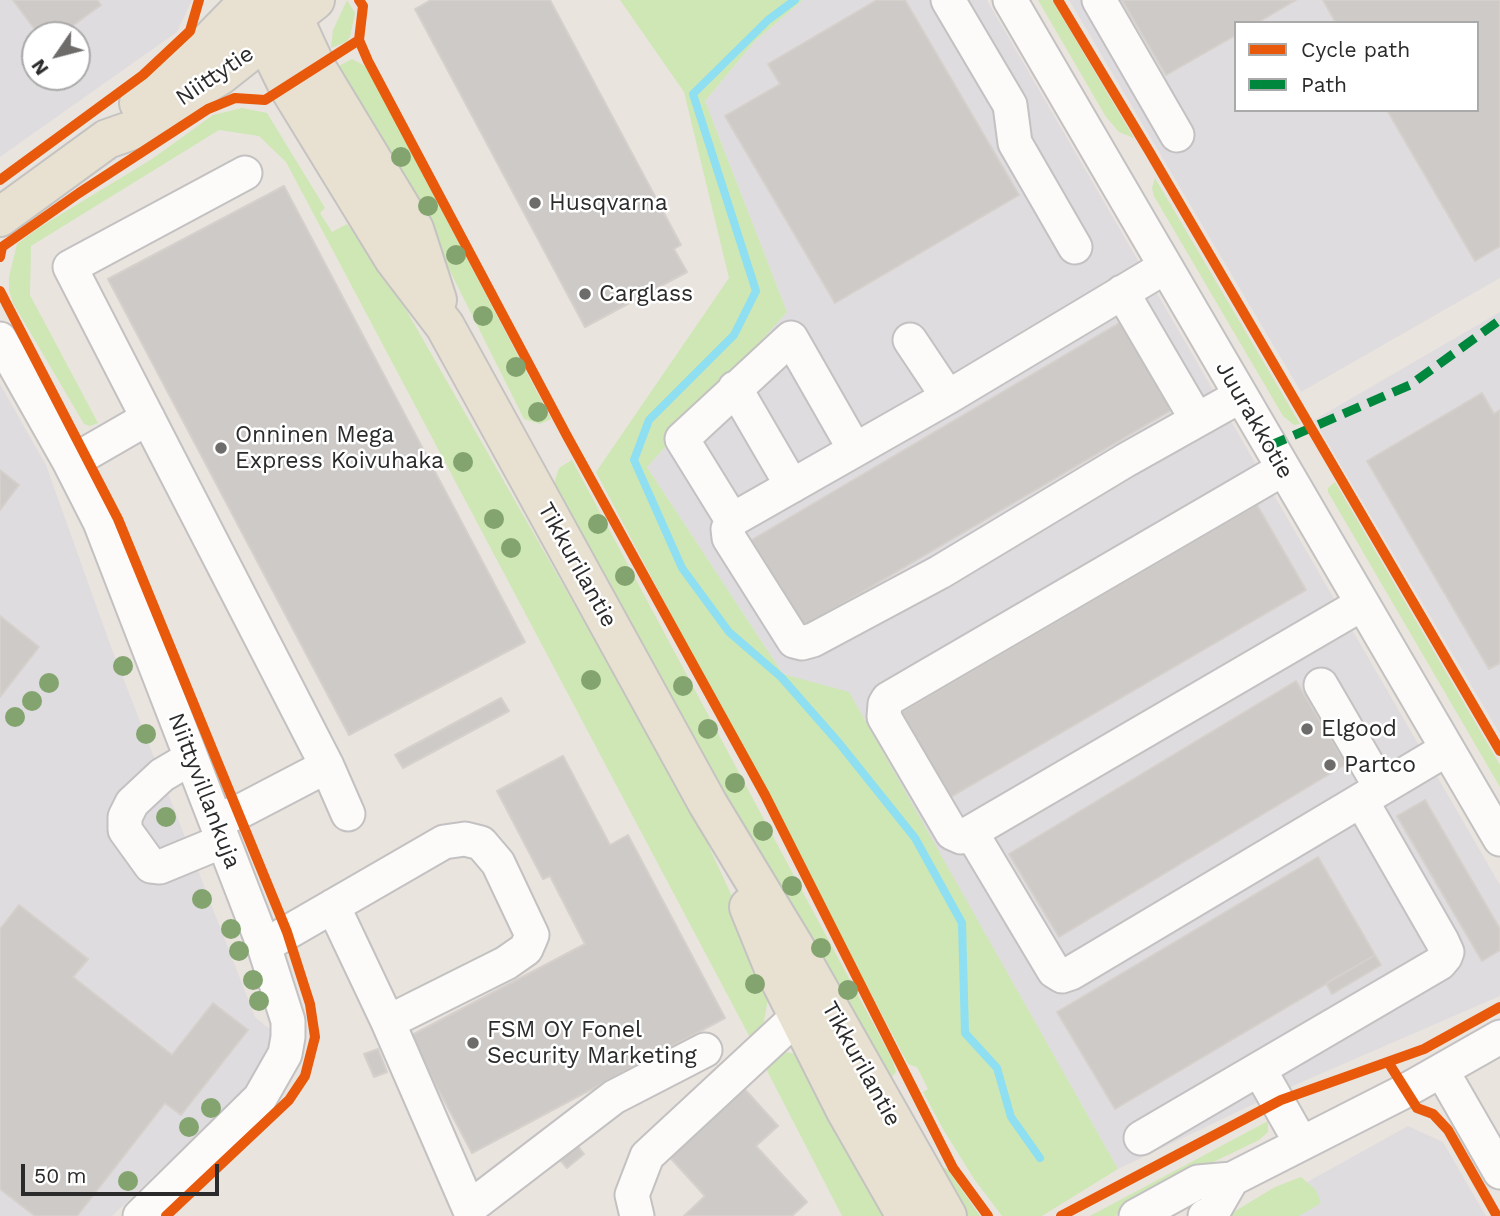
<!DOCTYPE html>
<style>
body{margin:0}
#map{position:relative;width:1500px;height:1216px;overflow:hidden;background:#eae4df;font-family:"Work Sans",sans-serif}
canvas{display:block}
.legend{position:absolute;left:1234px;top:21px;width:245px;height:91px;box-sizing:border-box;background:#fff;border:2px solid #aaa;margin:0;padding:9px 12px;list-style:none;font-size:21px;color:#2b2b2b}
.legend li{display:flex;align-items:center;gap:14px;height:35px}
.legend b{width:35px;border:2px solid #aaa}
.north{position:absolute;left:21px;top:21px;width:70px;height:70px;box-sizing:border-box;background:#fff;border:2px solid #aaa;border-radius:50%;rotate:235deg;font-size:19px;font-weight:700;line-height:28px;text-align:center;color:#2b2b2b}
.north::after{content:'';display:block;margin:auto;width:24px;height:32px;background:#6e6c6a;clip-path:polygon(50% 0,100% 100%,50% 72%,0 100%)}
.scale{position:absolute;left:21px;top:1164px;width:198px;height:32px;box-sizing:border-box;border:4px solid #2b2b2b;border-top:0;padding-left:9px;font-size:21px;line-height:24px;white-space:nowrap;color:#2b2b2b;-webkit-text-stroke:5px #fff;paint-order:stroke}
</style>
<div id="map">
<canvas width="1500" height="1216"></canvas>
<ul class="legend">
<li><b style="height:9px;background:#e8590c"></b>Cycle path</li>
<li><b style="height:9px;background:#00873e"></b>Path</li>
</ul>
<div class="north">N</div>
<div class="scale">50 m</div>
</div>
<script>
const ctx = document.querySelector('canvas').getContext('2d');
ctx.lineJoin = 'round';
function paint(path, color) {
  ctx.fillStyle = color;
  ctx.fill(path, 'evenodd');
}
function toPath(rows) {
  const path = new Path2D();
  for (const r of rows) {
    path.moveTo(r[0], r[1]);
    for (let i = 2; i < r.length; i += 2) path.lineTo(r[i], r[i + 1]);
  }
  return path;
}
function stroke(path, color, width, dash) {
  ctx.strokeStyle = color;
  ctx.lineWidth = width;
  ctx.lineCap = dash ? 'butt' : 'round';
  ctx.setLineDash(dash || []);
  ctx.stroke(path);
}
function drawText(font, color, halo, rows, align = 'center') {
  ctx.font = font + ' "Work Sans",sans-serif';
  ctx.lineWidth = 5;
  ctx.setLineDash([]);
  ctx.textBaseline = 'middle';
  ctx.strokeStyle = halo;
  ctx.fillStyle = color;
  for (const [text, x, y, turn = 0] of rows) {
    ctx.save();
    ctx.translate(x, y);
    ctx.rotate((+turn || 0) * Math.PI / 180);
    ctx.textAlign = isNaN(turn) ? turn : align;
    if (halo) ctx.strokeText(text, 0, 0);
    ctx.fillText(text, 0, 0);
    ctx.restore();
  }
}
paint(toPath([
 [0,0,192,0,177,32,0,157],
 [35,35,77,35,77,77,35,77],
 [803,0,987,0,1500,885,1500,996,1281,1091,1118,1169,849,693,783,674,647,467,787,312,705,101,755,41],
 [1069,0,1500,0,1500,278,1301,392],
 [1236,23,1477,23,1477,110,1236,110],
 [1500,312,1500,734,1314,420],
 [0,384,46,465,110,644,255,1017,271,1030,267,1055,255,1079,112,1216,0,1216],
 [1408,1126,1443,1142,1486,1216,1246,1216]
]), '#dfdcdf');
paint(toPath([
 [347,0,355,13,350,37,346,42,331,48,333,30],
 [620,0,803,0,755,41,705,101,787,312,647,467,783,674,849,692,1118,1169,1042,1216,1002,1216,974,1179,943,1129,923,1092,928,1089,917,1067,908,1064,596,472,729,278,684,92],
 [1038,0,1052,0,1134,138,1119,132,1106,117],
 [352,59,367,67,551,419,540,424,524,419,433,237,337,67],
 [242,108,267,113,325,208,320,213,332,232,347,224,384,271,696,818,766,971,768,999,763,1027,754,1045,286,162,259,136,219,130,31,246,30,295,98,423,90,426,84,424,13,303,9,290,9,277,17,244,40,227,152,159,213,115],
 [1155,178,1300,424,1294,425,1283,416,1154,196,1152,188],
 [572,460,892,1059,896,1072,891,1078,880,1059,849,1021,555,487,555,480,559,468],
 [1335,482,1500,765,1500,787,1328,492,1328,488],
 [779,1051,797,1054,892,1216,842,1216,762,1061],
 [1268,1121,1268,1132,1259,1140,1174,1181,1115,1216,1090,1216],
 [941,1166,948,1170,980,1216,959,1216],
 [1301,1177,1316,1190,1321,1203,1299,1216,1227,1216,1275,1187]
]), '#cee7b5');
stroke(toPath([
 [795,0,768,20,693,94,756,291,734,335,649,420,634,460,682,568,729,632,781,677,839,743,915,838,962,923,965,1033,997,1068,1011,1117,1040,1158]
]), '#8ddff1', 8);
const building = toPath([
 [13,0,97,0,101,5,60,35,39,35,13,0],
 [431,0,550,0,681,245,674,249,687,272,585,327,415,9,431,0],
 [877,0,905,0,1019,195,835,303,725,116,780,84,768,64,877,0],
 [1122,0,1296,0,1257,23,1236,23,1236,35,1166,75,1122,0],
 [1323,0,1500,0,1500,246,1475,261,1387,110,1477,110,1477,23,1336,23,1323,0],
 [284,186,525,642,349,735,108,279,284,186],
 [1121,322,1173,409,801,628,750,541,1121,322],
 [1482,393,1494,414,1500,410,1500,663,1489,669,1367,461,1482,393],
 [0,470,19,485,0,510,0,470],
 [1257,505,1306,590,944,801,895,716,1257,505],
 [0,616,39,647,0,697,0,616],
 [1296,681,1346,764,1059,937,1009,854,1296,681],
 [501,698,509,711,403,768,395,755,501,698],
 [563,756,610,845,628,835,725,1018,472,1153,410,1036,585,944,550,876,543,879,497,791,563,756],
 [1425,800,1500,929,1500,950,1482,961,1397,816,1425,800],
 [1318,857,1375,955,1115,1109,1057,1012,1318,857],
 [19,905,88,959,73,977,172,1055,213,1003,248,1030,181,1115,165,1103,77,1216,35,1216,0,1189,0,929,19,905],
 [1375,955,1381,965,1332,994,1326,983,1375,955],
 [378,1049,387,1072,374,1077,364,1054,378,1049],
 [741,1085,778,1126,756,1146,807,1202,792,1216,684,1216,705,1196,666,1153,741,1085],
 [572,1139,584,1154,567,1168,555,1154,572,1139]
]);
paint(building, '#cecac7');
stroke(building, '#d5d0cb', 2);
const minor = toPath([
 [948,0,1010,105,1015,143,1075,247],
 [1010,0,1500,839],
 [1099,0,1177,135],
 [245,173,70,267,327,766,348,814],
 [1165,267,948,397,732,520,728,529,729,538,794,641,802,643,813,640,940,572,1126,460,1240,396],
 [1122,292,1197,420],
 [0,339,70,463,100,522,264,946,288,1021,288,1037,285,1054,260,1098,140,1216],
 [910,340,948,397],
 [735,388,792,486],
 [70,463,148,418],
 [732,520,682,439,791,338,855,450],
 [1362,604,971,832,1054,971,1062,976,1071,973,1447,749],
 [1321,685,1381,788],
 [191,758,162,775,132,803,125,817,125,830,151,866,160,867,223,841],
 [215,819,237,813,327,766],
 [971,832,961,837,952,833,884,717,885,704,888,699,1283,469],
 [333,906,388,1022,469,1208,614,1097,705,1050],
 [264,946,444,842,465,839,481,843,498,863,532,935,526,949,506,963,388,1022],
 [1259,1069,1301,1143],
 [1442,1071,1500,1172],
 [1141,1138,1440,963,1445,957,1447,952,1442,941,1361,800],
 [637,1216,632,1195,647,1156,798,1016],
 [1136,1216,1198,1182,1232,1179,1405,1091,1500,1037],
 [1205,1216,1213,1212,1232,1179]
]);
const major = toPath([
 [246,0,288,86,394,259,445,326,708,804,797,951,947,1216],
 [285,0,316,67,414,229,437,300],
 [139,103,201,50,250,0],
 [0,217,107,139,133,130,219,76,315,0],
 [749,907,773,966,845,1109,906,1216]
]);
stroke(minor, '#c3c1c1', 37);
stroke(major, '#c5c3c1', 42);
stroke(minor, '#fcfbfa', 33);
stroke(major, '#e8e1d1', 38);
stroke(toPath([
 [1269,446,1410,385,1500,320]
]), '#00873e', 9, [18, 9]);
stroke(toPath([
 [359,0,363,6,359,40,368,61,567,436,765,795,953,1168,988,1216],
 [1058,0,1149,151,1500,751],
 [0,180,143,75,190,31,199,0],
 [0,257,2,247,79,193,208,109,235,98,265,100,359,40],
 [0,291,118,519,287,932,310,1004,315,1037,305,1076,289,1100,166,1216],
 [1388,1062,1417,1108,1433,1114,1448,1130,1497,1216],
 [1061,1216,1281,1100,1424,1049,1500,1007]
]), '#e8590c', 10);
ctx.fillStyle = '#83a46f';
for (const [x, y] of [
 [401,157],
 [428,206],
 [456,255],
 [483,316],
 [516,367],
 [538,412],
 [463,462],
 [494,519],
 [598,524],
 [511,548],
 [625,576],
 [123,666],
 [591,680],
 [49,683],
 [683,686],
 [32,701],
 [15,717],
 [708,729],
 [146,734],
 [735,783],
 [166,817],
 [763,831],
 [792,886],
 [202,899],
 [231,929],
 [821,948],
 [239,951],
 [253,980],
 [755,984],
 [848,990],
 [259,1001],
 [211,1108],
 [189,1127],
 [128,1181]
]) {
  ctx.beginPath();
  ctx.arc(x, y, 10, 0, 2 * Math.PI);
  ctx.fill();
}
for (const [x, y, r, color] of [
 [535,203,7,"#6e6c6a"],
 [585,294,7,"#6e6c6a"],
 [221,448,7,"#6e6c6a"],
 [1307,729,7,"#6e6c6a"],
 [1330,765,7,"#6e6c6a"],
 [473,1043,7,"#6e6c6a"]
]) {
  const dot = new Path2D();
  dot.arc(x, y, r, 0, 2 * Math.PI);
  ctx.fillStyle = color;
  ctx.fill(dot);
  stroke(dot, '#fff', 2.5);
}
drawText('23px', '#2b2b2b', '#fff', [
 ["Niittytie",215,76,-34],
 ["Juurakkotie",1254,420,60],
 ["Tikkurilantie",577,565,61],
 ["Niittyvillankuja",204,791,69],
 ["Tikkurilantie",861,1064,61]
]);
drawText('23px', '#2b2b2b', '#fff', [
 ["Husqvarna",549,203],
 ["Carglass",599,294],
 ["Onninen Mega",235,435],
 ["Express Koivuhaka",235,461],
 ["Elgood",1321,729],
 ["Partco",1344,765],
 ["FSM OY Fonel",487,1030],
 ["Security Marketing",487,1056]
], 'left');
</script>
